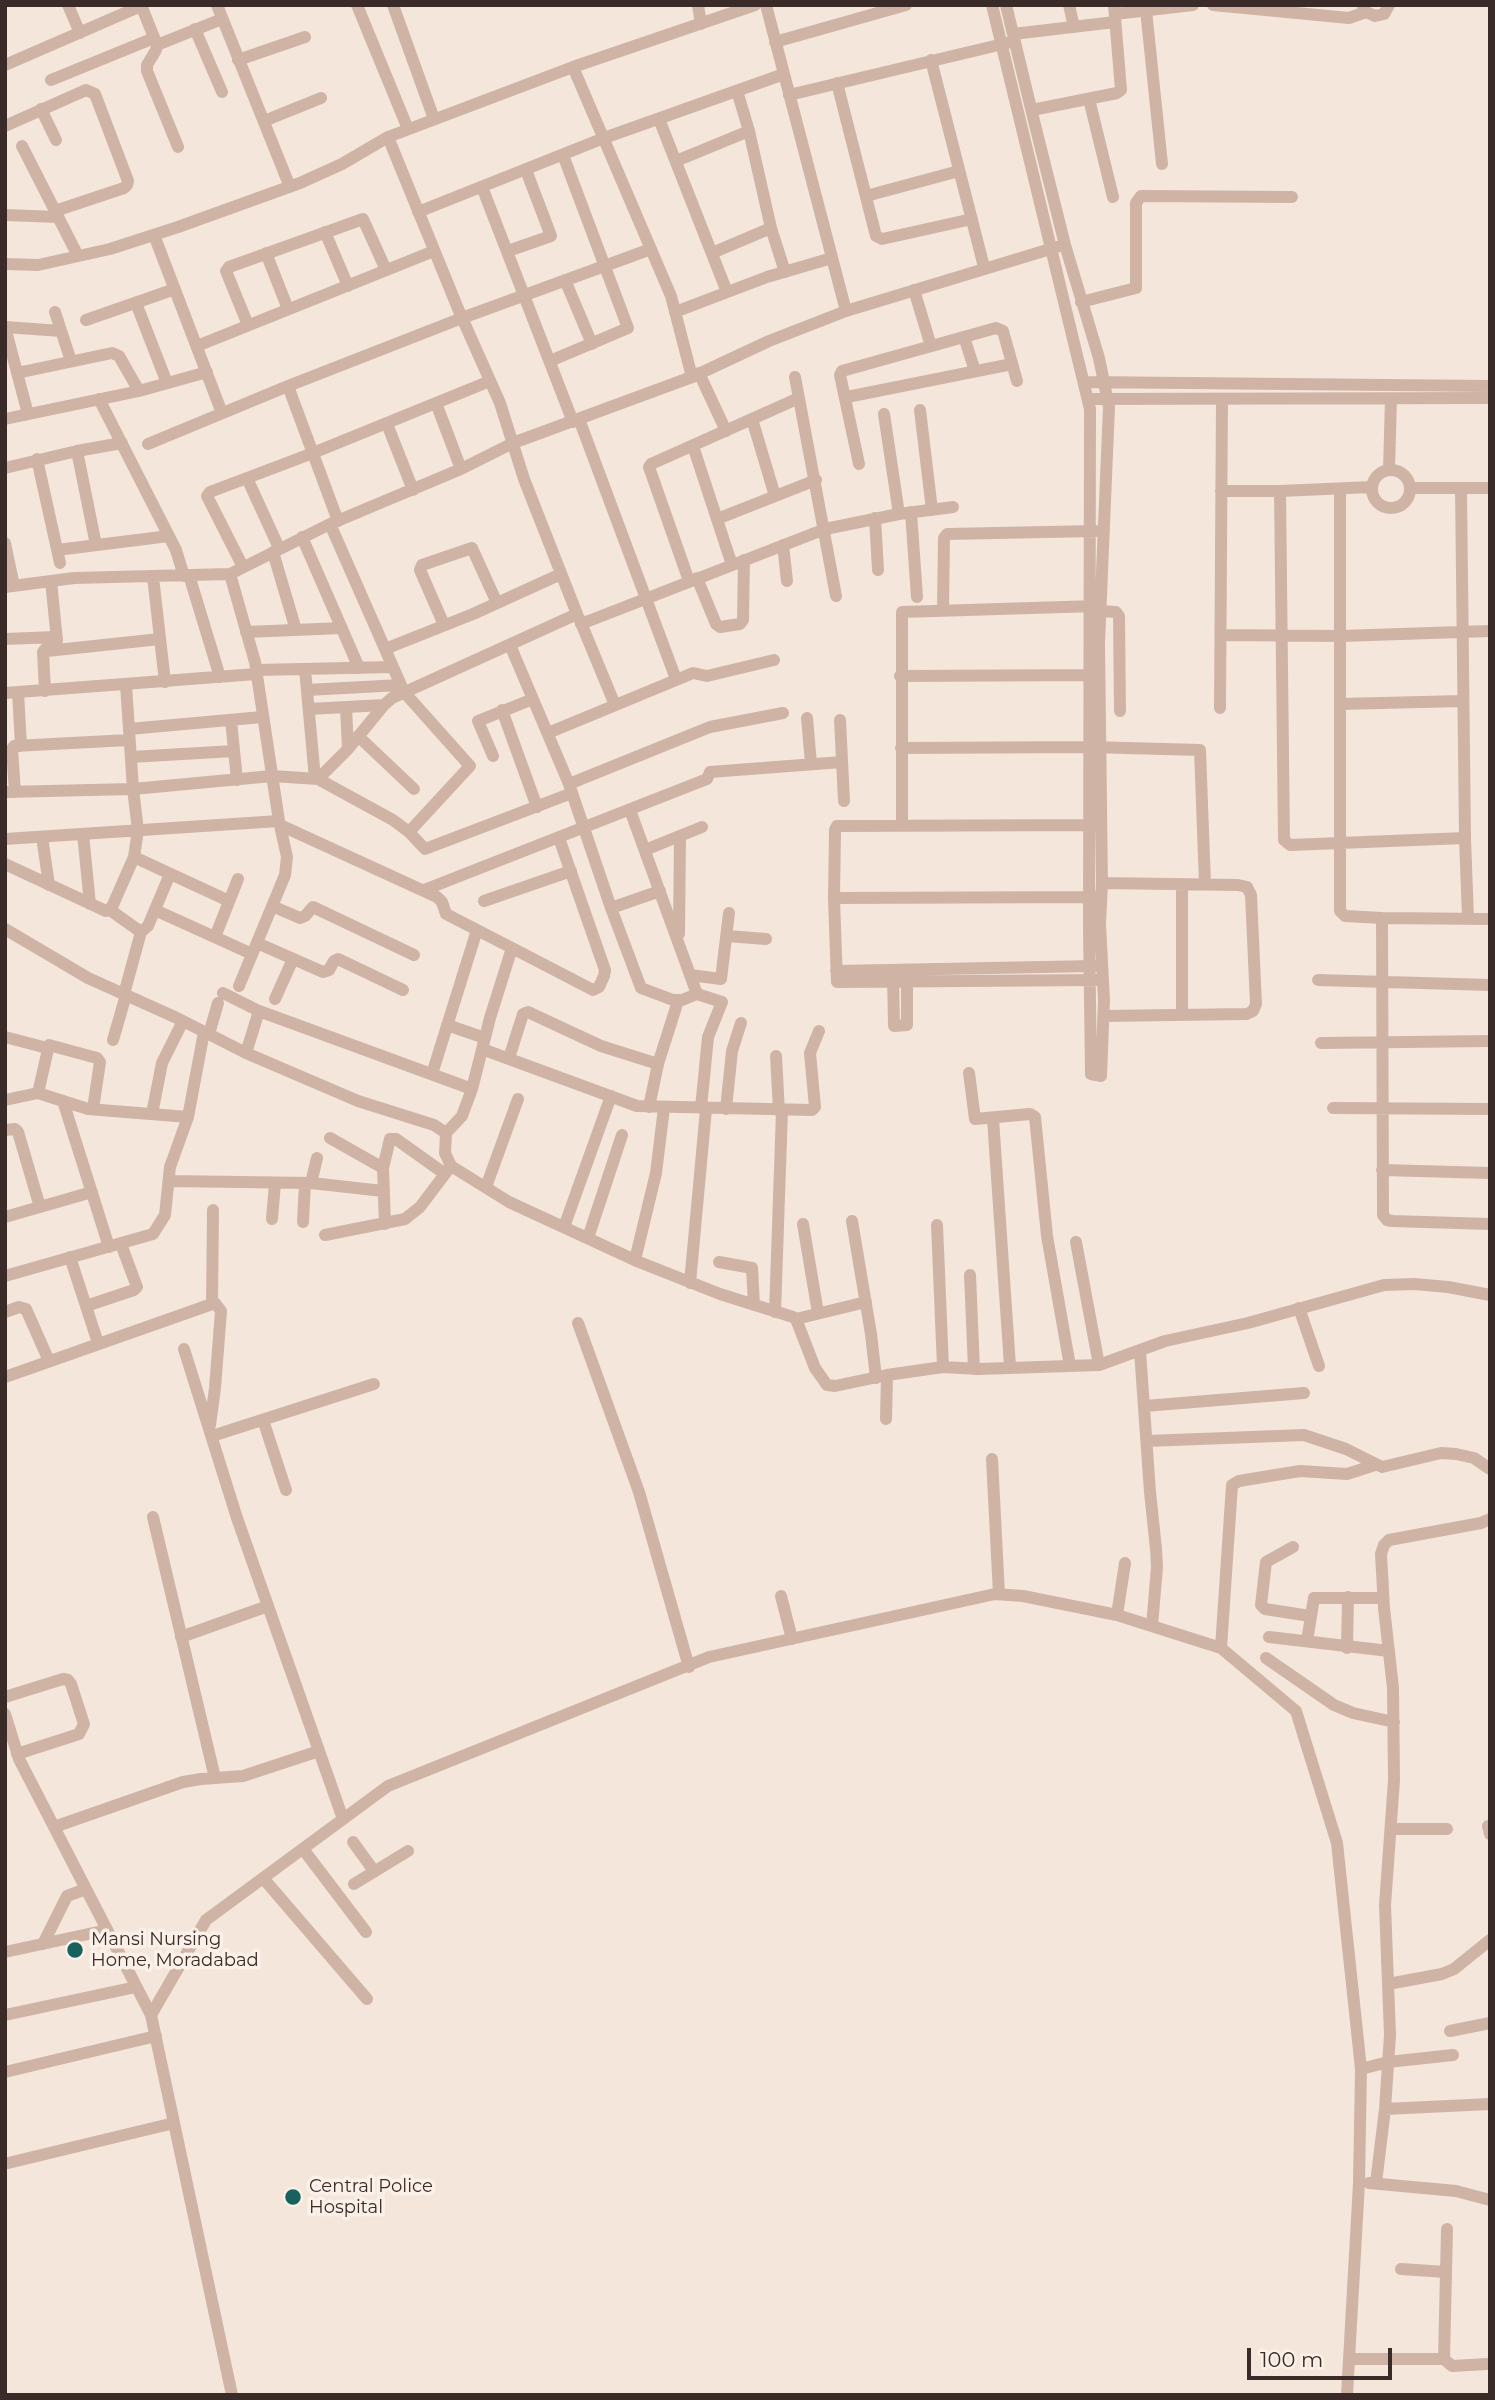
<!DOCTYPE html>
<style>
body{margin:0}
#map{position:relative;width:1495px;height:2400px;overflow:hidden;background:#f5e6dc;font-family:Montserrat,sans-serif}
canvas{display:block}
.frame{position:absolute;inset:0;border:7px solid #3a2b28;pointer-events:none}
.scale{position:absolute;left:1247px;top:2348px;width:145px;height:32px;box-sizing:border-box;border:4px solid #3a2b28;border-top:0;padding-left:9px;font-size:21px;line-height:24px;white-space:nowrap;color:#3a2b28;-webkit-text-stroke:5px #fcf1e9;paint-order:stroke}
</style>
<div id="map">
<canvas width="1495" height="2400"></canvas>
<div class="frame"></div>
<div class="scale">100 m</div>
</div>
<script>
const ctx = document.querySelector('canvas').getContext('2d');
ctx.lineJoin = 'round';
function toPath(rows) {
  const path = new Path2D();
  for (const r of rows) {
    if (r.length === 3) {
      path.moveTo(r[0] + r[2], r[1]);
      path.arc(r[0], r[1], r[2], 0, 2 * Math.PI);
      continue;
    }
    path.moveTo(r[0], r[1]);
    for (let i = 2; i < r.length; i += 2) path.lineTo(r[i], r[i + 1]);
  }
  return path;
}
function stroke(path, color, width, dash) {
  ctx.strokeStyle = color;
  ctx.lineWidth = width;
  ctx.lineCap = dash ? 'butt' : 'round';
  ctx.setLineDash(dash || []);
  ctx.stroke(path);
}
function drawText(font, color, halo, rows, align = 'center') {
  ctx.font = font + ' Montserrat,sans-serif';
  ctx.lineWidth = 7;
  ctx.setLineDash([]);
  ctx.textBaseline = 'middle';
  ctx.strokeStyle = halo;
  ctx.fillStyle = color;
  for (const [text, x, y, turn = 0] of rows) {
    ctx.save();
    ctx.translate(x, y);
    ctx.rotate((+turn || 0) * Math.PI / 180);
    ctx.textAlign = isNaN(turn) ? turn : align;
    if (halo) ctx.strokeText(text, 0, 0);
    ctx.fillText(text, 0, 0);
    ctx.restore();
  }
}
stroke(toPath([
 [68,5,80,33],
 [141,5,157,45,156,50,147,65,147,71,178,147],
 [217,5,290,187],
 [357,5,408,129],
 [393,5,434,119],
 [698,5,701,24],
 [766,5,846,311],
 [992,5,1090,409,1089,927,1091,1074,1101,1076,1104,1000,1100,924,1102,883,1099,643,1109,407,1099,358,1065,245,1035,125,1006,5],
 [1069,5,1074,27],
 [1213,5,1349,18,1366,12],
 [1363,7,1366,12,1375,16,1384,14,1389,5],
 [1146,10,1162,164],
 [1115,14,1193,5],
 [195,29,222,92],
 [1013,34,1115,22],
 [775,42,906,5],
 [157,45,222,19],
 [238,60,305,37],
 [931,60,984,267],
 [5,65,141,6],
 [573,67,755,5],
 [51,80,154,38],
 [837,83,876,236,882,239,972,219],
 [737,91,749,131,771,228,785,272],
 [789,95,1007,43],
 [1089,99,1113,197],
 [41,109,56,140],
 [1032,110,1117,93,1121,90,1114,5],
 [659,119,727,292],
 [264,121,321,98],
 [5,126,86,90,95,94,128,181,127,185,124,188,55,211],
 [22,146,78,256],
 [676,161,749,131],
 [482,187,573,422],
 [866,196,959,171],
 [418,212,604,138,784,74],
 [5,215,58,217],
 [325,232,348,286],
 [154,235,222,413],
 [508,251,551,236,526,170],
 [266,253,288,309],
 [712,253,771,228],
 [5,264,38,265,110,249,178,227,300,183,342,164,388,137,459,311,500,403,524,479,577,614,392,698,384,705,348,749,318,779,272,776,133,789,5,792],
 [565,280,592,344],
 [914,290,931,346],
 [1081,302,1136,288,1136,203,1141,196,1292,197],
 [136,303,167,383],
 [55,312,71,361],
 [675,312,767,277,832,258],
 [86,320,175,289],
 [248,325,226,271,229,267,363,219,386,270],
 [5,327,28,414],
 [5,327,61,331],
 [964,337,975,371],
 [197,346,434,251],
 [550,361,628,328,563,155],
 [17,373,112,353,119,356,139,391],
 [699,373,726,431],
 [692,377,769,341,846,311,1057,247],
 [795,377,836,596],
 [1084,382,1490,386],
 [288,386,338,521],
 [847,397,1012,364],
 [99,399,176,550,184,576],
 [1089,399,1490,398],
 [436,403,461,469],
 [920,410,932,510],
 [884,414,899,514],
 [5,419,139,391,207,372],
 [579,419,676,679],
 [752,419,775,496],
 [387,424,413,490],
 [148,444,288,386,462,318,651,249],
 [693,446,732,565],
 [77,451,96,545],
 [37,459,60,563],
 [859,464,840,375,842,371,996,328,1003,331,1017,381],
 [5,468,77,451,122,443],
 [1391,489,19],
 [1389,470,1391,399],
 [247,478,279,548],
 [1410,488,1490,488],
 [1461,488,1465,838,1468,918],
 [1340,489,1340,911,1345,916,1382,918,1490,919],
 [1221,491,1280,491,1372,487],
 [1280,491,1284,840,1290,845,1465,838],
 [911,512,917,597],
 [875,518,878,570],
 [717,519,816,480],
 [330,524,404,692,470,766,409,832],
 [302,537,359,668],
 [5,543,14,586],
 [783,545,787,581],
 [57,550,169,536],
 [273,552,296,630],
 [243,567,207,496,210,492,313,453,490,381],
 [230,574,330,524,461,469,513,443,692,377,671,296,573,67,388,137],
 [189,575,220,677],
 [153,577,165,682],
 [697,578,716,624,720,627,740,624,743,620,744,560],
 [689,581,649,467,651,464,799,398],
 [5,587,74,578,230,574,255,662,279,821,287,857,285,875,239,986],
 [943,610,944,538,947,534,1096,531],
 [1100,611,1116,612,1119,616,1120,711],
 [579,618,615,705],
 [581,624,825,529,899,514,953,507],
 [444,625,420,570,422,565,472,548,497,603],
 [246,632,342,628],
 [1221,635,1341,636,1490,631],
 [5,639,56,637],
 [510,645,569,784,611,908,641,988,673,1000,682,1000,697,994,722,1002,708,1037,701,1108],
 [385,649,473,614,561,574],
 [47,651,160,639],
 [305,669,315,779],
 [256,670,393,667],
 [900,676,1096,675],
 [307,690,401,685],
 [45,691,43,652,47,647,56,644,57,640,51,581],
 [18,692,21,746],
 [5,693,256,674],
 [1340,704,1463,701],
 [346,707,348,749],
 [1220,708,1222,400],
 [309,709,384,705],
 [502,710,537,807],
 [807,718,811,764],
 [231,720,237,780],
 [840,720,844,801],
 [129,729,262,717],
 [548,733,693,673,707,676,774,660],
 [358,736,414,789],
 [901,748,1089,747,1200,750,1205,884],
 [493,756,478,721,533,699],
 [131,757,234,751],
 [318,779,393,820,409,832,425,849,572,793],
 [569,784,710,727,783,713],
 [15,792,12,749,14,746,129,740],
 [630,810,697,994],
 [280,825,437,897,442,902,446,914,512,948],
 [902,825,902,612,1096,606],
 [1096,825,837,826,835,830,834,898,837,982,1096,980],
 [83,834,90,904],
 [42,837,49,885],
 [5,839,279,821],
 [645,850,702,827],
 [134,857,229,901],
 [5,864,106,911,112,907,134,857,138,830,133,789,126,685],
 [1102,883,1238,885,1247,887,1251,895,1256,1004,1253,1011,1247,1014,1104,1016],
 [424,890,707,779,710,772,842,762],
 [834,898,1097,897],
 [484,901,571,871],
 [272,906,300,918,305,916,313,907,414,955],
 [611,908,660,891],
 [110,910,141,932],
 [155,910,252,954],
 [1382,918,1383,1215,1387,1220,1392,1221,1490,1224],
 [5,929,88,978,177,1018,246,1053,358,1101,434,1125,446,1133,445,1153,451,1166,509,1202,639,1262,720,1294,793,1317,796,1319,815,1368,827,1385,835,1386,887,1375,943,1367,979,1369,1099,1365,1165,1341,1248,1323,1384,1285,1414,1284,1448,1287,1490,1295],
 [679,934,680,836],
 [727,936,766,939],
 [215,937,238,879],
 [257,943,323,972,329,970,334,961,338,959,403,990],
 [836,971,1094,966],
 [690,975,721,979,729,913],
 [893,975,894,1026,907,1025,907,973],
 [1318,980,1490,985],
 [223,993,259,1011,472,1089],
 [124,994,141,932,148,926,170,874],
 [275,999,293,959],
 [1182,1015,1182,884],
 [447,1025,485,1038],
 [209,1034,218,1003],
 [5,1037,47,1048],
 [113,1040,126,995],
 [1321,1043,1490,1041],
 [482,1049,637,1106,812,1110,815,1107,810,1053,819,1031],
 [246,1053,259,1011],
 [776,1056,779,1111],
 [509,1058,523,1014,528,1012,601,1046,658,1064],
 [969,1073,975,1119,1030,1114,1035,1117,1047,1236,1070,1366],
 [432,1074,477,930],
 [38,1093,49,1045,97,1058,100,1062,93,1109],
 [5,1100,38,1093,88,1109,188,1117,204,1032],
 [63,1101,109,1247],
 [649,1107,658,1064,678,1001],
 [1333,1108,1490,1109],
 [726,1109,732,1051,741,1023],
 [152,1114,162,1063,183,1021],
 [993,1119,1010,1366],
 [5,1130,15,1129,18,1132,40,1207],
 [446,1133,462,1116,472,1089,490,1018,512,948,593,990,599,987,604,976,605,970,559,838],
 [330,1138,383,1168],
 [1382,1170,1490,1173],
 [169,1181,311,1183,383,1191],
 [311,1183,317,1158],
 [486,1187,518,1099],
 [5,1217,92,1192],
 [272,1219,275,1183],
 [852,1221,871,1334,876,1378],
 [303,1222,305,1183],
 [385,1224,383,1168,390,1139,396,1139,445,1174],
 [803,1224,818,1313],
 [937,1225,943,1367],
 [564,1227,611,1096],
 [325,1235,405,1219,420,1207,451,1166],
 [588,1238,622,1135],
 [1076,1242,1099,1365],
 [70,1257,98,1343],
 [635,1260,656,1173,664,1108],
 [719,1262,752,1268,754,1305],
 [970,1275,974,1369],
 [5,1276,153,1234,165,1215,170,1167,188,1117],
 [690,1283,706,1109],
 [212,1303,213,1210],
 [86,1306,134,1290,137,1287,121,1244],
 [1299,1308,1319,1366],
 [5,1312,19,1307,26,1309,49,1361],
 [775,1312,782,1111],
 [796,1319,866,1302],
 [578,1323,639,1492,689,1667],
 [184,1349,237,1518,343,1819],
 [1140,1351,1150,1492,1156,1549,1157,1567,1152,1626],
 [5,1377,215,1303,221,1311,215,1388,210,1425],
 [1145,1406,1304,1393],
 [886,1419,887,1375],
 [263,1420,286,1490],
 [212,1436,374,1384],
 [1147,1441,1304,1435,1346,1449,1382,1467,1441,1453,1456,1454,1474,1458,1490,1469],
 [992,1459,999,1594],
 [153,1517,215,1778],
 [1293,1547,1266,1562,1261,1605,1265,1609,1310,1616],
 [781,1596,792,1639],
 [1117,1615,1125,1563],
 [181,1637,268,1606],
 [1269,1637,1389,1651],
 [1307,1641,1314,1598,1383,1598],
 [1221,1648,1232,1485,1239,1481,1300,1471,1347,1474,1375,1465],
 [1347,1648,1348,1597],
 [1266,1658,1334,1705,1353,1713,1394,1722],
 [5,1697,63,1679,68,1680,71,1684,84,1724,79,1734,17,1754],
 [5,1714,19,1759,151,2015,232,2395],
 [1488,1826,1490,1834],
 [54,1827,183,1782,201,1779,243,1776,319,1751],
 [1392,1829,1447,1829],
 [353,1842,374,1871],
 [303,1849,366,1932],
 [263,1878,367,1999],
 [354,1884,408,1851],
 [43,1944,67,1896,86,1889],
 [5,1952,107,1930],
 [1388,1984,1442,1974,1454,1969,1490,1940],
 [5,2015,136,1987],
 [151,2015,206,1920,388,1786,709,1657,995,1594,1023,1596,1117,1615,1221,1648,1296,1711,1337,1843,1361,2069,1359,2183,1347,2395],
 [1450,2031,1490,2023],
 [1361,2069,1388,2062,1453,2055],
 [5,2072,156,2036],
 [1385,2109,1490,2104],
 [8,2163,174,2123],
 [1369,2183,1456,2191,1490,2200],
 [1376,2183,1385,2109,1390,2035,1385,1905,1394,1780,1393,1688,1384,1608,1381,1554,1384,1545,1389,1540,1481,1523,1490,1519],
 [1401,2269,1446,2272],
 [1350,2359,1444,2359,1447,2229],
 [1444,2359,1452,2366,1487,2364]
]), '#cfb4a6', 12);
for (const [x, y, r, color] of [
 [75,1950,9,"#18615d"],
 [293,2197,9,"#18615d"]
]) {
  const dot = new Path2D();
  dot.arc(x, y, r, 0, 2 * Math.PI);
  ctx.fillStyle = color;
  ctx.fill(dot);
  stroke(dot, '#fcf1e9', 2.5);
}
drawText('18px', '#3a2b28', '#fcf1e9', [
 ["Mansi Nursing",91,1940],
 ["Home, Moradabad",91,1961],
 ["Central Police",309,2187],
 ["Hospital",309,2208]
], 'left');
</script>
